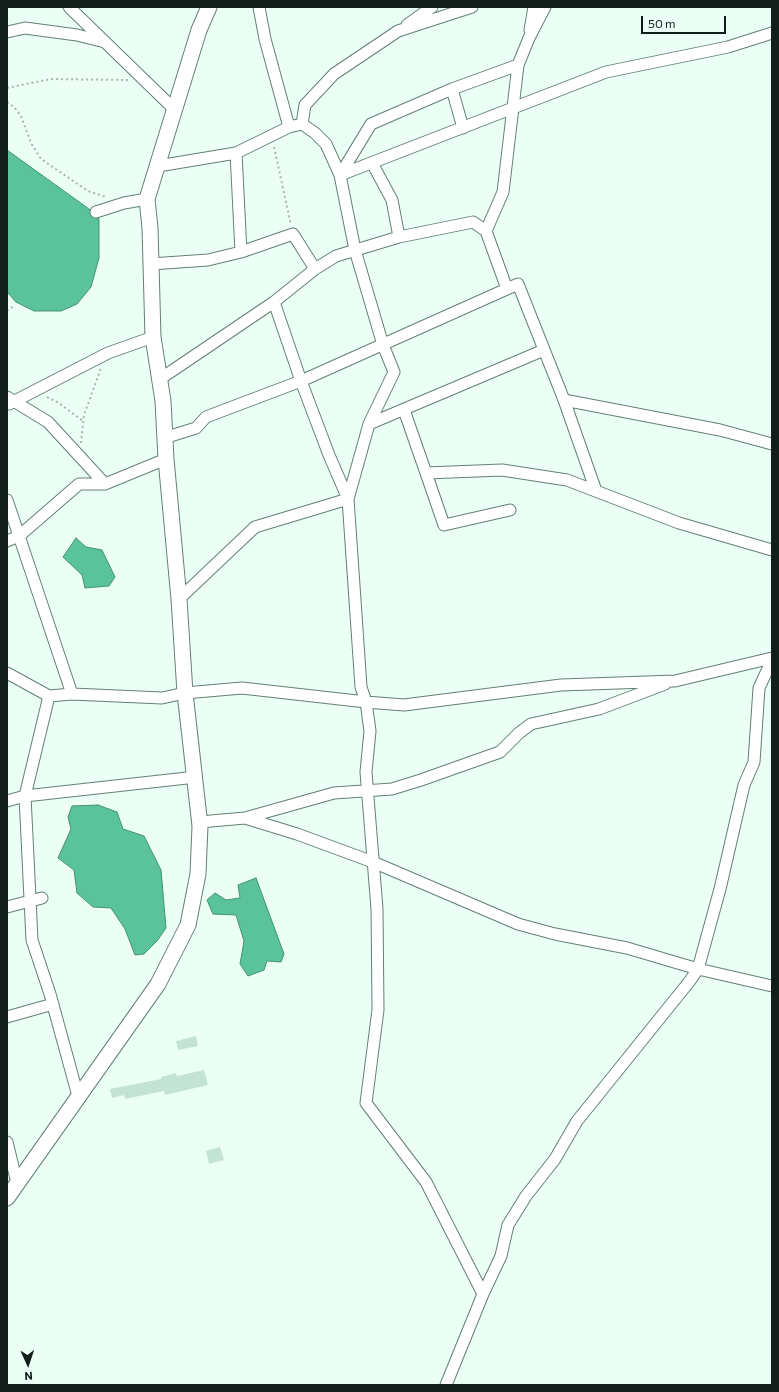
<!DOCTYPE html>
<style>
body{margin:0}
#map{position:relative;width:779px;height:1392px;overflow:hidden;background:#ecfff6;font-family:Commissioner,sans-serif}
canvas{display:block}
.frame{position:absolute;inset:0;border:8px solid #121e19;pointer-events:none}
.north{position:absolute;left:8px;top:1344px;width:40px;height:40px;-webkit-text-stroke:3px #ecfff6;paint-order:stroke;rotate:177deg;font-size:11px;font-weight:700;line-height:16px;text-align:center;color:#121e19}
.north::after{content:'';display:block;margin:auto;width:14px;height:18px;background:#121e19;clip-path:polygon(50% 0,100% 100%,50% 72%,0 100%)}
.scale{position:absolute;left:641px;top:16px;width:85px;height:18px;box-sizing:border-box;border:2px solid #121e19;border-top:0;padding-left:5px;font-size:12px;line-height:14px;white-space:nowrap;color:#121e19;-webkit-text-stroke:3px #ecfff6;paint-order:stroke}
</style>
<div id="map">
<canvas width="779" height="1392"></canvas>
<div class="frame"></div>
<div class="north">N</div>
<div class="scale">50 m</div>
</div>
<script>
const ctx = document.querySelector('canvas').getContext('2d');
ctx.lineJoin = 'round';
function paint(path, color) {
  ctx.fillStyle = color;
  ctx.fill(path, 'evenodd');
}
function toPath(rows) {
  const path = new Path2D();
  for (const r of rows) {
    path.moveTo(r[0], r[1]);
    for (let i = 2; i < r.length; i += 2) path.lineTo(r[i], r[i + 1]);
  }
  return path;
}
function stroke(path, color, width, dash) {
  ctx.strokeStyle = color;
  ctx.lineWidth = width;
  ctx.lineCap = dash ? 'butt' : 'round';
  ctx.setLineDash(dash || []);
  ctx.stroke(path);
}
const water = toPath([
 [7,150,89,209,99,219,99,258,91,287,77,304,61,311,34,311,16,302,7,292,7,150],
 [76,538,86,547,102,550,115,577,109,586,85,588,82,575,63,557,76,538],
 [98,805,117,812,123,829,144,836,161,870,166,928,157,941,144,954,135,955,125,929,111,908,93,907,77,893,74,870,58,858,71,829,68,817,72,806,98,805],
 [256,878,284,954,281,962,267,961,264,970,248,976,240,964,244,941,236,915,213,914,207,900,215,893,226,900,240,898,238,885,256,878]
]);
paint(water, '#5ac39c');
stroke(water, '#449275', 1);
paint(toPath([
 [196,1036,198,1046,178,1050,176,1041],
 [204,1070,208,1085,165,1095,164,1091,125,1099,124,1095,112,1098,110,1089,161,1079,161,1077,176,1073,177,1076],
 [220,1147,224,1160,209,1164,206,1151]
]), '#c3e3d4');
const street = toPath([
 [69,7,174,109],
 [259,7,265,39,289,127],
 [407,25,432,7],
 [530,30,534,7],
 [7,32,25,28,77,35,105,42],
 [452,89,463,128],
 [302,124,305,105,334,74,398,31,472,7],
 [372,163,392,200,399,237],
 [158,166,236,153],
 [340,175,606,72,728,47,772,33],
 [340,175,371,124,452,89,518,65],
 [96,212,124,203,147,199],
 [486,231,503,192,518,65,529,38,545,7],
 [241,252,293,234,315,269],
 [151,264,208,260,241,252,236,153,289,127,302,124,315,133,326,144,340,175,355,250,383,345,394,372,369,424,348,499,255,527,179,599],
 [274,302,301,381,329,455,348,499,361,687,366,702,370,731,366,772,377,909,378,1010,366,1103,426,1182,483,1294,446,1385],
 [160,379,274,302,315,269,336,256,399,237,473,222,486,231,507,289],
 [7,397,48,422,105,484,166,459],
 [564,400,720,430,772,444],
 [9,404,108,353,153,337],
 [404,410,426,473,502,470,567,480,679,523,772,550],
 [369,424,544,350],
 [164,438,196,428,206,417,301,381,518,284,564,400,596,491],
 [426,473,444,525,510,510],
 [7,500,72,694],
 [7,541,19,536,79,484,105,484],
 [7,673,49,696,72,694,162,698,185,693,242,688,366,702,404,705,561,685,675,681,772,658],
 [49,696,25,796,32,940,50,994,78,1096],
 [7,801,25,796,196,777],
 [245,818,334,793,392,789,421,780,500,752,519,733,531,724,599,709,665,684],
 [200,822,245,818,297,834,373,862,518,924,555,934,627,948,698,969,772,986],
 [7,907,42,898],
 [7,1017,53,1004],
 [7,1142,17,1183],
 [483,1294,501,1256,508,1225,526,1196,555,1159,577,1121,689,982,698,969,720,889,744,785,754,762,759,688,772,660]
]);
const secondary = toPath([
 [7,1198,158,984,188,925,198,874,200,826,185,693,179,599,166,459,163,401,153,337,150,228,147,199,199,30,209,7]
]);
stroke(street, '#638073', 13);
stroke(secondary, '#638073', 17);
stroke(toPath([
 [7,88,51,79,128,80],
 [7,102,15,108,21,116,31,143,41,159,88,191,106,197],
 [274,147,291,225],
 [7,311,15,305],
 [47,397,59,403,83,421],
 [81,443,84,415,101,368]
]), '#a6b6af', 2, [2, 3]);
stroke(street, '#fff', 11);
stroke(secondary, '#fff', 15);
</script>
